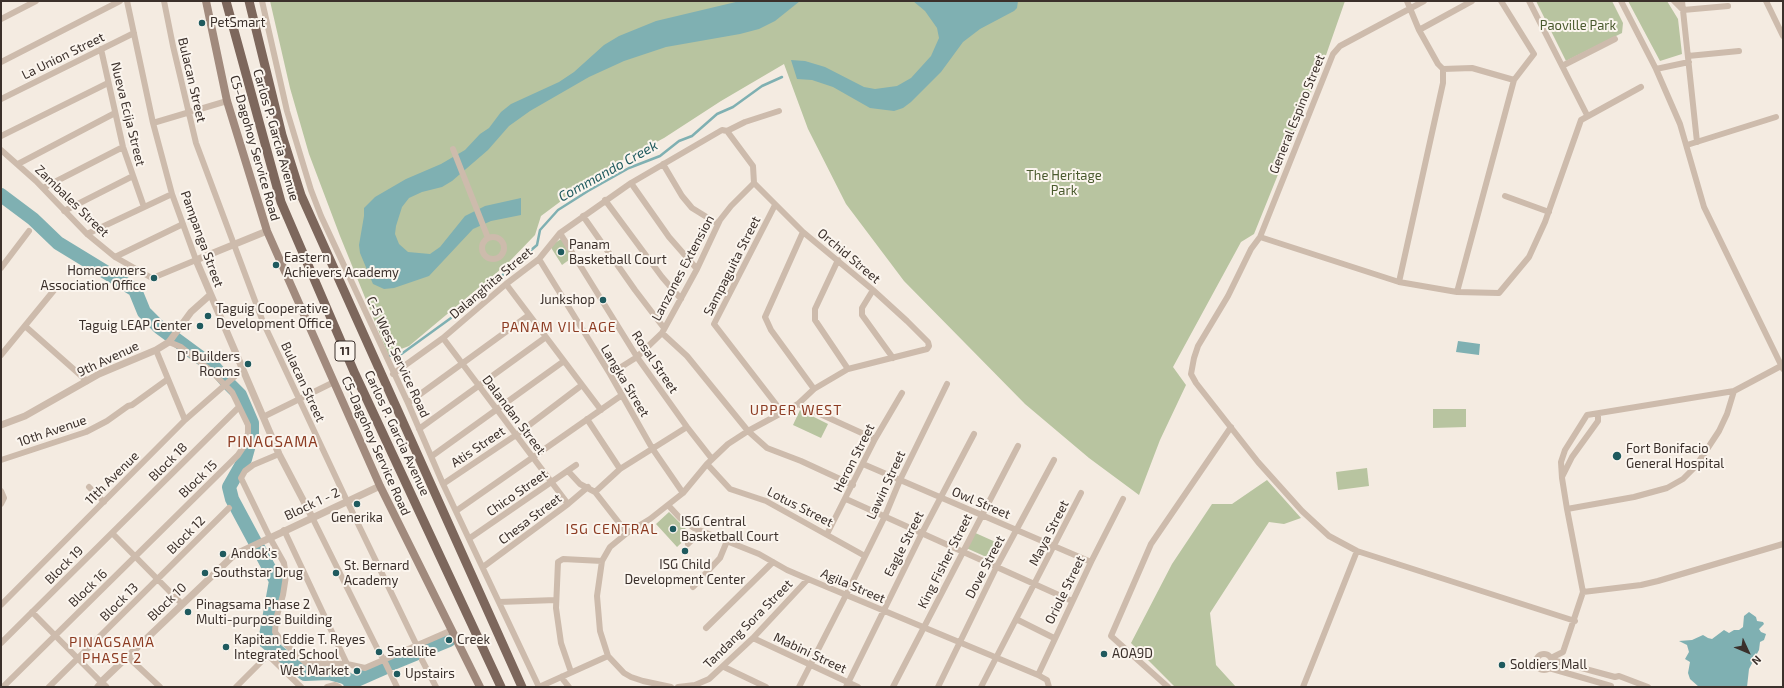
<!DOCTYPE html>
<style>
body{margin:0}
#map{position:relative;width:1784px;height:688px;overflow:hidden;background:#f4ebe1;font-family:"Exo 2",sans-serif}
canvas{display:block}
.frame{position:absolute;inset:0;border:2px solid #3b302b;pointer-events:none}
.north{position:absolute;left:1728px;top:632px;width:40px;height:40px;-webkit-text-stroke:3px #fbf5ee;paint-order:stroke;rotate:134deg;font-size:11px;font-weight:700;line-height:16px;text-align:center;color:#3b302b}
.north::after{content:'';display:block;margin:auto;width:14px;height:18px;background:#3b302b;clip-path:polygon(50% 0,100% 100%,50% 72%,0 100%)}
</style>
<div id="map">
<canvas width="1784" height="688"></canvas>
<div class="frame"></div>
<div class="north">N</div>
</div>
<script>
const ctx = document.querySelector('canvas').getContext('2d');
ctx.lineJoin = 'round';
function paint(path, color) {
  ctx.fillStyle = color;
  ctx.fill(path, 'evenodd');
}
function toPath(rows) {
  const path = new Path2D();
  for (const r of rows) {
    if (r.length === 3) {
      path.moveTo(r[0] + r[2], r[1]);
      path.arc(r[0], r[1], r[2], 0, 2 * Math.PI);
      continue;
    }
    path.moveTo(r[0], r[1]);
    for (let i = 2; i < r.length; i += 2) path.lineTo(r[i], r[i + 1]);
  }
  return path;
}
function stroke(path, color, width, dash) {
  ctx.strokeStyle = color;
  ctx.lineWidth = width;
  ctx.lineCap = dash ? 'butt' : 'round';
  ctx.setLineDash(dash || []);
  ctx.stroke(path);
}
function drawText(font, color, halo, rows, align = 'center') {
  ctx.font = font + ' "Exo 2",sans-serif';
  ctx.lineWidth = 4;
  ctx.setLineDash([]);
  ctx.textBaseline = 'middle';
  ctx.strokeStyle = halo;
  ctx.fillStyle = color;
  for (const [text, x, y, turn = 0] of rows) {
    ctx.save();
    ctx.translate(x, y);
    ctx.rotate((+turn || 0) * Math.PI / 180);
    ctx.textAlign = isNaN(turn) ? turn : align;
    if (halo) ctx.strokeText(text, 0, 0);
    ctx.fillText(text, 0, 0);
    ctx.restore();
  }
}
paint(toPath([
 [270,1,1345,1,1325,58,1254,234,1241,242,1173,367,1186,385,1160,440,1139,495,1089,458,1025,404,904,281,846,204,808,129,784,64,721,101,664,138,600,172,541,216,535,235,507,264,409,346,388,354,340,236,309,154,290,88],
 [1536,1,1612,1,1623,23,1622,33,1566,61],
 [1628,1,1667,1,1678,19,1682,54,1660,61],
 [561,239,573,257,562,265,550,246],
 [1466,409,1466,427,1433,428,1433,409],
 [800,410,828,424,821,438,793,425],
 [1367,468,1369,486,1338,490,1336,472],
 [1267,480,1301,518,1284,524,1269,522,1210,613,1216,665,1236,687,1175,687,1131,643,1172,564,1212,504,1232,504],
 [669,512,691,534,677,547,656,524],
 [971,531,1000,544,993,560,964,547]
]), '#b8c4a0');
paint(toPath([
 [740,1,800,1,775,21,759,29,740,34,666,47,624,61,589,77,530,111,509,126,488,150,452,181,442,187,422,192,409,198,402,207,396,226,395,234,399,244,408,252,430,254,440,247,465,216,485,206,521,198,521,215,491,221,473,229,429,276,394,288,384,289,373,284,360,253,359,245,364,216,364,208,375,197,406,179,441,164,465,150,480,134,489,128,501,112,511,104,559,82,574,72,604,45,619,36,656,21],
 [913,1,1018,1,1017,8,1014,11,980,29,963,42,941,72,911,102,903,108,894,111,870,108,833,87,812,80,797,79,791,60,805,61,825,67,864,87,875,89,897,86,911,78,931,56,939,38,937,28,925,11],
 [1458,341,1480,344,1479,355,1456,352],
 [1749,612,1756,617,1757,621,1763,622,1764,624,1759,629,1761,632,1766,634,1764,640,1760,642,1759,650,1749,669,1747,687,1699,687,1690,679,1688,673,1690,662,1685,659,1689,652,1687,645,1679,641,1692,640,1703,635,1708,638,1712,639,1724,630,1729,633,1734,630,1739,630,1743,627,1744,616]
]), '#7fb0b2');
stroke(toPath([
 [386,356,400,355,462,310,537,245,540,230,558,210,588,191,629,168,660,156,679,141,692,136,717,114,733,107,762,86,782,77]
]), '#7fb0b2', 2.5);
stroke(toPath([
 [1,195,33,219,58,243,135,290,144,312,159,327,216,369,227,382],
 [228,383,240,395,252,423,252,434,245,459,229,487,232,499,276,581,265,641,305,674,329,673,344,677,349,680,352,687],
 [393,663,449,640],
 [350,683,386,667]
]), '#7fb0b2', 14);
stroke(toPath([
 [164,1,173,46,196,143,263,322,347,501,417,646],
 [262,1,287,111,311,190,321,216,408,403,443,484,539,687],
 [1424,1,1340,46,1333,54,1260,237,1251,249,1228,296,1198,346,1194,358,1191,374,1196,383,1258,462,1302,511,1329,536,1357,551,1575,621],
 [1529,1,1587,115],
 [1621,1,1656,69,1680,124,1704,207,1783,369],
 [1674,1,1683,10,1728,6],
 [1682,1,1697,142],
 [1766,1,1783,36],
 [1,19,36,1],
 [1419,30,1472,1],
 [101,49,123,147,144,207],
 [1688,56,1739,51],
 [1,62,120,1],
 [1562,66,1615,39],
 [1443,69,1472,68,1514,80],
 [1656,69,1689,62],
 [1,99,134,33],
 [153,123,227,101],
 [727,131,745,122,779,111],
 [1,136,108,83],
 [1687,145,1776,117],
 [453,149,488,238],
 [1,150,36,181,87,234,115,257,150,277,155,277,196,260,172,194,153,123,127,1],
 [18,164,115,113],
 [663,164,682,196,692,208,718,224],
 [631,183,669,237,697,269],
 [43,188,123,147],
 [1505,196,1549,212],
 [605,200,662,277,681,299],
 [775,205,714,324,782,412],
 [64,211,133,176],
 [583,216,635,290,664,328],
 [803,232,765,317,771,330,814,389],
 [560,233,637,357,687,427,712,459],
 [87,234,172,194],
 [1260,237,1399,282,1457,292,1499,293,1529,257,1545,222,1581,120,1641,87],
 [493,248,11],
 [115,257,183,224],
 [539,259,610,374,652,448,683,493],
 [838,260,815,309,815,320,848,369],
 [1,268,29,231],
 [1399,282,1443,83,1443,69,1438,64,1419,30,1407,1],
 [506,284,601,410],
 [873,290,862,308,862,315,893,358],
 [1457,292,1514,80,1534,54,1501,1],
 [25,326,87,381],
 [662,333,687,356,748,431,767,448,801,461,853,485],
 [443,338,568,504],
 [156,350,185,420],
 [1,355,55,289],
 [393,374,443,338,506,284,539,259,560,233,631,183,722,130,727,131,753,166,754,183],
 [610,374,637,357,662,333,697,269,720,220,731,206,754,183],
 [408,403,529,315],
 [798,404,875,439],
 [263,417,334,382],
 [587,419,620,469],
 [419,429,546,337],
 [279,454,253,465,245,471,241,478,270,538,284,563,286,576,283,595,276,619,275,632,280,639,306,663,347,664,365,668,452,630],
 [432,456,564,361],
 [1,460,86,432,107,421,128,406,132,405,168,379],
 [707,464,730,489,766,501,865,556],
 [863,464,1091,562],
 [568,471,580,484,595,492,627,533],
 [1562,477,1572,457,1598,421,1598,414],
 [443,484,516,435,582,385],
 [89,487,104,502],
 [1,491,4,498,1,504],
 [595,492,620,469,687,427],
 [846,499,1072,601],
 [668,505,680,518,694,528,759,554,787,570,808,579,1038,675,1047,680,1049,687],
 [1567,509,1634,497,1667,488,1683,479,1696,466,1719,431,1727,414,1734,391,1781,366],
 [456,511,622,395],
 [312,517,379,652,384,660,397,687],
 [284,530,347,664],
 [112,533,182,604],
 [827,534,875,439,902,393],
 [470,538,576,465],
 [688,544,701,531],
 [483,567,568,504,588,487],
 [693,587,720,558,727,541],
 [1583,592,1641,585,1658,581,1783,544],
 [499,602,556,600],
 [1,605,185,420,242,370],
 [32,612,101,682,97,687],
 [1016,619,1054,638],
 [706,628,773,562],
 [753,638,858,687],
 [1,643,238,408],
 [1544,662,8],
 [128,657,160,687],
 [1551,658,1563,652,1583,592,1567,509,1562,478,1561,462,1565,450,1587,415,1734,391],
 [422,660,436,687],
 [1552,660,1615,677,1619,676,1648,687],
 [724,667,766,687],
 [1549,668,1611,686],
 [571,672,561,643,556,608,558,562,563,559,602,561],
 [1038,675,1091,562,1123,499],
 [561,677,569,687],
 [3,687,238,455,248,440,248,425,232,392,210,370,195,358,181,347,169,342],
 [49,687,229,508],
 [236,687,268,655,301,687],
 [327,687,335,685,339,687],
 [539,687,608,656],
 [671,687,643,681,631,677,624,673,608,656,600,631,597,596,602,561,610,547,627,533,650,519,683,493,707,464,728,444,748,431,798,404,814,389,848,369,927,349,929,346,928,342,907,321,873,290,803,232,754,183],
 [678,687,695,685,709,679,753,638,808,579],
 [799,687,846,595,885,516,900,480,947,384],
 [846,687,922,533,974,434],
 [893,687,1018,446],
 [938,687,997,566,1054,460],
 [981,687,1081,493],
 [1168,687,1111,636,1151,544,1231,427],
 [1303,687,1357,551]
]), '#cdbbac', 6);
stroke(toPath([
 [267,231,196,260,279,454,312,517],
 [1,425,25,416,99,374,156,350,169,342,191,312,210,295],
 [106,687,101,682,234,555,380,486]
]), '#cdbbac', 7);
stroke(toPath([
 [206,1,227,101,267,231,380,486,480,687]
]), '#a18a7d', 8);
stroke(toPath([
 [226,1,281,202,355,374,501,687],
 [249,1,282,135,301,195,522,687]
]), '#7d675c', 9);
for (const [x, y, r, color] of [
 [202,23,4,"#1f5a5e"],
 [561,252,4,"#1f5a5e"],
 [276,265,4,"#1f5a5e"],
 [154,278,4,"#1f5a5e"],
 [603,300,4,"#1f5a5e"],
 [208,316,4,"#1f5a5e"],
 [200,326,4,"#1f5a5e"],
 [248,364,4,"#1f5a5e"],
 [1617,456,5,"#1f5a5e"],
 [357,504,4,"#1f5a5e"],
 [673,529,4,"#1f5a5e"],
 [685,551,4,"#1f5a5e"],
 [223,554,4,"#1f5a5e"],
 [205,573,4,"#1f5a5e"],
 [336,573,4,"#1f5a5e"],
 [188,612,4,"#1f5a5e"],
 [449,640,4,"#1f5a5e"],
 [226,647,4,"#1f5a5e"],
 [379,652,4,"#1f5a5e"],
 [1104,654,4,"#1f5a5e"],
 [1502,665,4,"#1f5a5e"],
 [357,671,4,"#1f5a5e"],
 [397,674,4,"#1f5a5e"]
]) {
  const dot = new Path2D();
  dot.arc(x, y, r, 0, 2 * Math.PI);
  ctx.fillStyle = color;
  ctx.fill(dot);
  stroke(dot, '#fbf5ee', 1.5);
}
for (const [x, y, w] of [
 [345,351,20]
]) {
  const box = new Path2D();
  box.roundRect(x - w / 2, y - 10, w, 20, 3);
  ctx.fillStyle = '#fbf5ee';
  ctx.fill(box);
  stroke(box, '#3b302b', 1);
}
drawText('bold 12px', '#3b302b', null, [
 ["11",345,351]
]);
drawText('13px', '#3b302b', '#fbf5ee', [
 ["PetSmart",210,23],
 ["Panam",569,245],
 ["Basketball Court",569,260],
 ["Eastern",284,258],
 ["Achievers Academy",284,273],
 ["Homeowners",146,271,"right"],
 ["Association Office",146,286,"right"],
 ["Junkshop",595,300,"right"],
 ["Taguig Cooperative",216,309],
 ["Development Office",216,324],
 ["Taguig LEAP Center",192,326,"right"],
 ["D' Builders",240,357,"right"],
 ["Rooms",240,372,"right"],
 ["Fort Bonifacio",1626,449],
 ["General Hospital",1626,464],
 ["Generika",357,518,"center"],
 ["ISG Central",681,522],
 ["Basketball Court",681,537],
 ["Andok's",231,554],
 ["ISG Child",685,565,"center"],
 ["Development Center",685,580,"center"],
 ["St. Bernard",344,566],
 ["Academy",344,581],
 ["Southstar Drug",213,573],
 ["Pinagsama Phase 2",196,605],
 ["Multi-purpose Building",196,620],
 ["Kapitan Eddie T. Reyes",234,640],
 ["Integrated School",234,655],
 ["Creek",457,640],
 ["Satellite",387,652],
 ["AOA9D",1112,654],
 ["Soldiers Mall",1510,665],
 ["Wet Market",349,671,"right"],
 ["Upstairs",405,674]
], 'left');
drawText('13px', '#4a5a2e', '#fbf5ee', [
 ["Paoville Park",1578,26],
 ["The Heritage",1064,176],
 ["Park",1064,191]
]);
drawText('13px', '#3b302b', '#fbf5ee', [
 ["La Union Street",63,56,-26],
 ["Bulacan Street",192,80,77],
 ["Nueva Ecija Street",128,114,76],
 ["General Espino Street",1297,114,-68],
 ["Carlos P. Garcia Avenue",276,135,74],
 ["C5-Dagohoy Service Road",255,148,74],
 ["Zambales Street",72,201,44],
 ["Pampanga Street",202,239,70],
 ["Orchid Street",849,256,40],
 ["Sampaguita Street",732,266,-63],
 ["Lanzones Extension",683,268,-62],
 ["Dalanghita Street",491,283,-40],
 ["C-5 West Service Road",398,357,65],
 ["9th Avenue",108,359,-25],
 ["Rosal Street",655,362,56],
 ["Langka Street",625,381,59],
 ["Bulacan Street",303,382,65],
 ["Dalandan Street",514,415,53],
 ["10th Avenue",52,431,-19],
 ["Carlos P. Garcia Avenue",397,433,65],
 ["C5-Dagohoy Service Road",376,446,66],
 ["Atis Street",478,447,-34],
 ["Heron Street",854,458,-63],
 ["Block 18",168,462,-45],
 ["11th Avenue",112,478,-45],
 ["Block 15",198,479,-44],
 ["Lawin Street",886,485,-65],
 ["Chico Street",517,493,-35],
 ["Owl Street",981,503,23],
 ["Block 1 - 2",312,504,-25],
 ["Lotus Street",800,507,27],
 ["Chesa Street",530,519,-37],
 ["Maya Street",1049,533,-63],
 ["Block 12",186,535,-45],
 ["Eagle Street",904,544,-63],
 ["King Fisher Street",945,561,-63],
 ["Block 19",64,565,-45],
 ["Dove Street",985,567,-62],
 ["Agila Street",853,586,23],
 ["Block 16",88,588,-44],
 ["Oriole Street",1065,590,-64],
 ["Block 13",119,602,-45],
 ["Block 10",167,602,-44],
 ["Tandang Sora Street",748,624,-45],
 ["Mabini Street",810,653,25]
]);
drawText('italic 14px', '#1f5a5e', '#fbf5ee', [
 ["Commando Creek",608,171,-29]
]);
ctx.letterSpacing = '1px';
drawText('14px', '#8c3b22', '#fbf5ee', [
 ["PANAM VILLAGE",559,327],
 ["UPPER WEST",796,410],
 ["ISG CENTRAL",612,529],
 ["PINAGSAMA",112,642],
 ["PHASE 2",112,658]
]);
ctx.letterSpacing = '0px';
ctx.letterSpacing = '1px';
drawText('15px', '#8c3b22', '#fbf5ee', [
 ["PINAGSAMA",273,442]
]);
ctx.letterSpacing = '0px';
</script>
